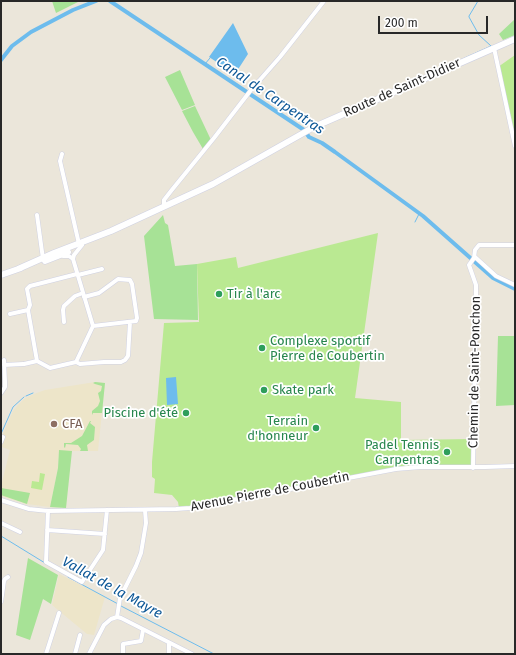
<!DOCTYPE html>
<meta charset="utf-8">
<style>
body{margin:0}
#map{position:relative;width:516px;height:655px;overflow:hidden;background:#ebe6da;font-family:"Fira Sans",sans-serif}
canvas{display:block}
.frame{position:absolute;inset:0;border:2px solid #282828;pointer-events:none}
.scale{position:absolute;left:378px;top:16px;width:110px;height:18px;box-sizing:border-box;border:2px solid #282828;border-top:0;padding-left:5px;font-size:12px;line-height:14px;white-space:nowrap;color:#282828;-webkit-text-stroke:3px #fff;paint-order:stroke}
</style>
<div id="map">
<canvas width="516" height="655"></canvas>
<div class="frame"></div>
<div class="scale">200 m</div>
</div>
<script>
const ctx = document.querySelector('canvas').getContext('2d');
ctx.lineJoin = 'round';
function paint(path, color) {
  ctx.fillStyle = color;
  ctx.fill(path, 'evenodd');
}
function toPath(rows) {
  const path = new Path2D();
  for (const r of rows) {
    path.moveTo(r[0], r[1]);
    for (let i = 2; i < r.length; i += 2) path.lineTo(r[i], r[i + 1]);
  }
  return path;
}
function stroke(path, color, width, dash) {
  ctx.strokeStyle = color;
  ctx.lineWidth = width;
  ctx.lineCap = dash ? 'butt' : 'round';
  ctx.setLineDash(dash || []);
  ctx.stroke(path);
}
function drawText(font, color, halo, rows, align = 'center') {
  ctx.font = font + ' "Fira Sans",sans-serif';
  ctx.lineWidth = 3.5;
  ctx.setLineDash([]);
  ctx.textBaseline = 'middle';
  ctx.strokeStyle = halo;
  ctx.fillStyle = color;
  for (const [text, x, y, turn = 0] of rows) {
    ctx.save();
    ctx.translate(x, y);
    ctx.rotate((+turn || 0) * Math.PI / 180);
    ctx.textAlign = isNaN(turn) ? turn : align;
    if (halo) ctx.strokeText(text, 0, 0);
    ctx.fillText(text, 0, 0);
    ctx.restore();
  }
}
paint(toPath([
 [95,382,105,383,98,451,59,451,58,468,50,507,27,504,1,496,1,486,10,450,22,450,10,450,2,447,4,437,2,436,13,411,18,405,24,399,34,394,45,390],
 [59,574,105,597,94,635,87,634,52,605]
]), '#ede5c9');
paint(toPath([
 [52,1,80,1,56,13],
 [515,19,515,35,503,40,499,34],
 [180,70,195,105,182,110,165,77],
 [195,106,211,140,203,149,193,132,182,111],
 [163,215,165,223,168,225,175,266,197,264,198,320,154,319,144,236],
 [498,336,515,336,515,405,496,406],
 [95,382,105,383,102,413,93,413,92,415,92,411,98,406,100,401,98,393,101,391,102,386,95,384,93,383],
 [90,421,91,421,90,423,95,427,94,440,87,445,88,451,80,451,81,449,78,445,66,444,65,448,64,447,64,443,71,443,82,436],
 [59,450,72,451,66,508,50,507,58,468],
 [1,488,30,493,27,504,1,495],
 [28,558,58,575,51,604,43,599,30,640,16,635]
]), '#a7e296');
paint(toPath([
 [515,55,515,139,498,67],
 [378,233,355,398,401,402,401,440,472,439,472,465,393,468,179,508,178,502,172,495,154,493,155,479,152,477,152,462,164,323,199,322,197,264,236,257,238,268],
 [40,473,45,474,42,490,31,488,32,481,39,482]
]), '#bae992');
paint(toPath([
 [233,23,248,54,235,74,209,57],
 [176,377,178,404,167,405,166,378]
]), '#6dbced');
stroke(toPath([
 [458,61,491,46,479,35,469,17,469,16,478,1],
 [205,64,210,58],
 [415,222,419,214],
 [26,396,33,393],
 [1,434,13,407,24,397],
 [1,536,45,563],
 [68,577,118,604],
 [121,606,214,654]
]), '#6dbced', 1);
stroke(toPath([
 [110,1,304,130,309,137,322,143,335,152,423,216,493,278,515,289],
 [1,60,12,46,31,32,73,10,96,1]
]), '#6dbced', 4);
const street = toPath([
 [494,48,515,146],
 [62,154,60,161,79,244],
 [164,207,164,200,171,191,214,138,251,90,280,57,324,1],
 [37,215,43,259],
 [63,256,69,256,73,259,93,326,76,362],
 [475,257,496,276,515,285],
 [73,259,74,255,82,245],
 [77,274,30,286,27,289,30,305,28,310,37,361,50,368,76,362,80,364,104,362,121,362,125,360,128,356,130,322],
 [78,275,102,269],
 [84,297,99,293,118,279,130,280,132,284,137,318,136,321,93,326],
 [10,314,28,310],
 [64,322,63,310,64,306,75,296,83,293],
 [24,364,37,361],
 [4,365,23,364],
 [1,393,5,387,5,382,4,360],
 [1,442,3,437],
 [473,468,476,297,476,285,469,265,474,258,475,250,479,245,515,245],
 [1,500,29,509,48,511,176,509,190,508,396,469,420,467,485,467,515,466],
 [48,511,46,562,82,582,103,550,107,510],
 [1,523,20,532],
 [47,530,105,534],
 [1,602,4,581,5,579,8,577],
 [117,617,120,598,136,566,141,553,146,523,145,510],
 [169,643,169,654],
 [46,654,59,613],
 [75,654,80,635],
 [89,654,104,625,111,619,117,617,121,618,192,654],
 [123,654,123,644,141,641,143,630]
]);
const secondary = toPath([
 [45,261,68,252],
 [18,269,54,253,111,231,213,184,314,127,515,39],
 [1,275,21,268]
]);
stroke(street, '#cfd1e2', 5);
stroke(secondary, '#cfd1e2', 7);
stroke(street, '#fff', 4);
stroke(secondary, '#fff', 6);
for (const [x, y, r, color] of [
 [219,294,4,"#2e9e5b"],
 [262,348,4,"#2e9e5b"],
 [264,390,4,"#2e9e5b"],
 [186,413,4,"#2e9e5b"],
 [54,424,4,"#8d6e63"],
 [316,428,4,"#2e9e5b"],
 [447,452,4,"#2e9e5b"]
]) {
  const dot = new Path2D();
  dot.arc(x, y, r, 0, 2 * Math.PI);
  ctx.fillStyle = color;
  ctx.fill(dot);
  stroke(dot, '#fff', 1.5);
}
drawText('13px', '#282828', '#fff', [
 ["Route de Saint-Didier",402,88,-24],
 ["Chemin de Saint-Ponchon",475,372,-89],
 ["Avenue Pierre de Coubertin",270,492,-11]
]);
drawText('13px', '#27864d', '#fff', [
 ["Tir à l'arc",227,294],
 ["Complexe sportif",270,341],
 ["Pierre de Coubertin",270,356],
 ["Skate park",272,390],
 ["Piscine d'été",178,413,"right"],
 ["Terrain",308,421,"right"],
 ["d'honneur",308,436,"right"],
 ["Padel Tennis",439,445,"right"],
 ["Carpentras",439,460,"right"]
], 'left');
drawText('13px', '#785e54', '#fff', [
 ["CFA",62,424]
], 'left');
drawText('italic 14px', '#0e5897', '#fff', [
 ["Canal de Carpentras",270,96,34],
 ["Vallat de la Mayre",112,588,29]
]);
</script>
